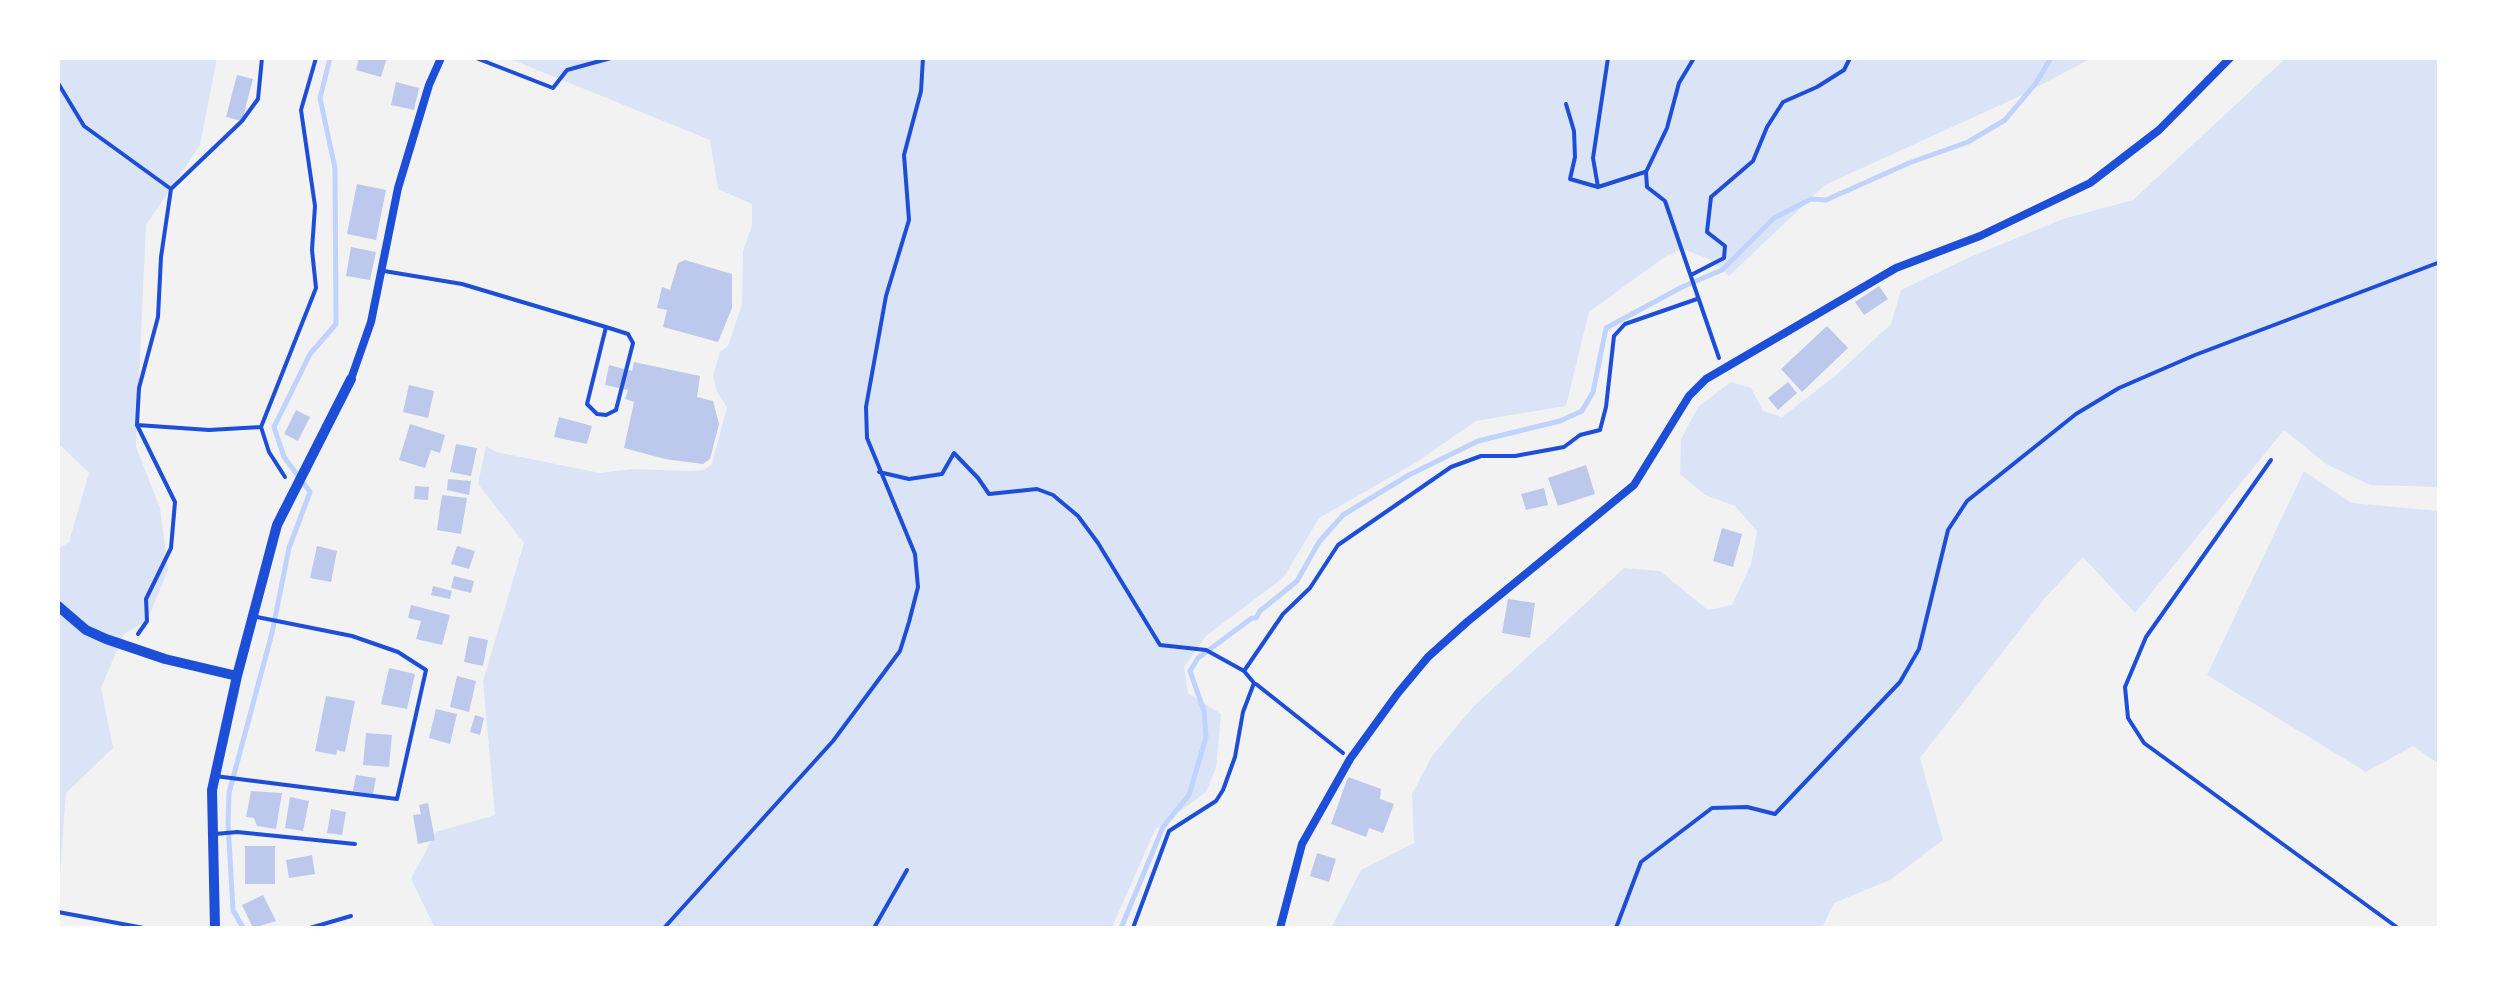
<!DOCTYPE html>
<style>
body{margin:0}
#map{position:relative;width:2497px;height:986px;overflow:hidden;background:#f2f2f2;font-family:"DejaVu Sans",sans-serif}
canvas{display:block}
.frame{position:absolute;inset:0;border:60px solid #fff;pointer-events:none}
</style>
<div id="map">
<canvas width="2497" height="986"></canvas>
<div class="frame"></div>
</div>
<script>
const ctx = document.querySelector('canvas').getContext('2d');
ctx.lineJoin = 'round';
function paint(path, color) {
  ctx.fillStyle = color;
  ctx.fill(path, 'evenodd');
}
function toPath(rows) {
  const path = new Path2D();
  for (const r of rows) {
    path.moveTo(r[0], r[1]);
    for (let i = 2; i < r.length; i += 2) path.lineTo(r[i], r[i + 1]);
  }
  return path;
}
function stroke(path, color, width, dash) {
  ctx.strokeStyle = color;
  ctx.lineWidth = width;
  ctx.lineCap = dash ? 'butt' : 'round';
  ctx.setLineDash(dash || []);
  ctx.stroke(path);
}
paint(toPath([
 [58,58,217,58,200,145,146,225,136,447,160,508,168,570,147,621,124,634,101,688,113,748,66,793,58,900,58,549,69,542,89,473,58,443],
 [508,58,2092,58,2020,96,1825,185,1729,276,1709,259,1682,249,1666,256,1589,312,1566,406,1476,421,1417,462,1319,518,1284,577,1206,636,1184,667,1188,693,1221,714,1216,768,1206,792,1155,830,1113,925,1109,928,435,928,411,879,436,832,495,815,483,681,524,543,478,484,486,446,496,452,600,473,632,469,690,471,704,470,712,464,727,407,717,392,713,376,720,352,728,346,742,304,743,251,752,225,752,204,718,189,710,140],
 [2286,58,2439,58,2439,487,2370,485,2326,464,2284,430,2135,613,2083,557,2044,599,1920,758,1943,840,1890,880,1834,903,1822,928,1331,928,1361,870,1414,843,1412,794,1432,756,1474,706,1624,568,1660,571,1708,610,1732,605,1751,564,1757,531,1735,506,1705,495,1680,474,1681,439,1698,407,1731,382,1751,388,1763,411,1782,417,1835,376,1891,324,1901,290,1970,257,2063,219,2133,200],
 [2304,471,2352,503,2439,511,2439,764,2413,746,2366,772,2207,675]
]), '#dbe4f7');
stroke(toPath([
 [243,928,233,910,228,823,229,793,272,633,289,548,310,492,284,457,274,427,310,354,336,324,335,168,320,98,330,58],
 [1121,928,1163,827,1189,795,1206,737,1204,711,1190,671,1198,658,1252,618,1256,618,1260,611,1297,581,1319,542,1343,515,1409,475,1478,441,1560,421,1582,411,1593,392,1606,328,1682,287,1722,270,1774,218,1811,199,1826,200,1835,196,1909,163,1968,142,2005,120,2036,83,2051,58]
]), '#bfd3fe', 5);
paint(toPath([
 [359,58,387,58,381,77,356,70],
 [237,75,253,79,242,121,226,117],
 [396,82,419,88,414,110,391,105],
 [357,184,386,190,376,240,347,234],
 [351,247,376,252,370,280,346,276],
 [685,260,732,274,732,308,718,342,663,327,667,310,657,308,662,287,670,290,678,263],
 [1879,286,1888,299,1864,315,1855,302],
 [1827,326,1848,348,1802,392,1781,369],
 [634,362,700,376,697,397,713,401,719,424,710,459,703,464,665,459,624,448,634,402,625,399,628,390,605,385,609,365,632,371],
 [1788,382,1797,393,1778,410,1768,398],
 [409,385,434,391,428,418,403,412],
 [296,410,310,417,298,441,284,434],
 [559,417,592,426,587,444,554,437],
 [410,424,445,435,440,453,431,450,425,468,399,460],
 [456,444,477,448,471,476,450,472],
 [1586,465,1595,494,1558,506,1548,478],
 [448,479,471,481,469,495,447,490],
 [415,486,429,487,428,500,414,499],
 [1544,488,1548,505,1526,510,1521,494],
 [442,495,467,498,461,534,437,530],
 [1722,528,1742,534,1733,567,1713,561],
 [317,546,337,551,331,582,310,578],
 [457,546,475,551,469,569,451,564],
 [454,576,474,581,471,593,451,588],
 [433,586,452,591,450,599,431,595],
 [1508,599,1535,603,1530,638,1502,633],
 [411,605,450,615,442,645,416,639,421,621,408,618],
 [469,636,488,640,483,666,464,662],
 [389,668,415,674,407,709,381,704],
 [457,676,476,681,469,712,450,707],
 [326,696,355,701,345,752,337,750,336,755,315,751],
 [436,709,457,714,450,744,429,738],
 [475,715,484,718,480,735,470,732],
 [366,733,392,735,389,767,363,765],
 [356,775,376,778,373,794,353,791],
 [1348,777,1381,789,1380,799,1394,804,1383,833,1369,828,1366,837,1331,824],
 [251,791,282,793,276,829,257,826,254,818,246,817],
 [290,797,309,801,303,831,285,828],
 [428,803,435,840,418,844,413,815,421,814,419,805],
 [331,809,346,812,342,835,327,833],
 [245,846,275,846,275,884,245,884],
 [1317,853,1336,859,1329,882,1310,876],
 [312,855,315,874,289,878,286,860],
 [263,895,276,921,253,928,242,905]
]), '#bdc9ec');
stroke(toPath([
 [476,58,553,88,567,70,611,58],
 [1608,58,1593,158,1598,187,1645,172],
 [1694,58,1679,83,1667,128,1646,172,1647,187,1665,201,1719,358],
 [58,83,84,126,171,189,161,257,158,317,139,388,137,425,175,502,171,548,146,599,147,621,138,634],
 [1566,104,1574,131,1575,157,1570,179,1598,187],
 [171,189,242,121,258,99,262,58],
 [1691,275,1724,258,1725,246,1707,232,1711,197,1753,161,1767,127,1783,102,1817,87,1844,70,1850,58],
 [137,425,209,430,261,427],
 [879,472,909,479,942,474,954,453,978,478,989,494,1037,489,1053,495,1078,516,1098,543,1160,645,1206,650,1244,671],
 [285,477,269,452,261,427,316,288,312,250,315,206,301,110,316,58],
 [1256,684,1343,753],
 [58,912,144,928],
 [664,928,833,741,900,651,909,622,918,587,915,554,867,438,866,407,886,296,909,220,904,155,921,91,923,58],
 [874,928,907,870],
 [1133,928,1169,831,1216,801,1223,790,1235,757,1243,712,1254,683,1244,671,1283,614,1310,588,1338,545,1451,467,1481,456,1515,456,1564,447,1580,435,1600,430,1606,407,1614,336,1625,324,1697,299],
 [1616,928,1641,862,1712,808,1747,807,1775,814,1900,682,1919,649,1948,530,1967,501,2076,414,2119,388,2195,355,2440,262]
]), '#1d4ed8', 4);
stroke(toPath([
 [384,271,462,284,606,327,628,334,633,343,616,410,606,415,597,414,587,404,606,327],
 [2271,460,2146,637,2125,687,2128,718,2144,743,2398,928],
 [215,776,397,799,426,670,398,652,352,636,257,617],
 [215,834,237,832,355,844],
 [310,928,351,916]
]), '#1d4ed8', 4);
stroke(toPath([
 [351,379,371,322,398,188,429,85,441,58],
 [1280,928,1302,844,1350,759,1398,693,1428,657,1467,622,1634,485,1689,396,1706,379,1896,268,1980,236,2090,183,2159,130,2230,58]
]), '#1d4ed8', 8);
stroke(toPath([
 [58,606,86,630,106,639,165,659,237,676],
 [215,928,212,790,237,676,277,525,351,379]
]), '#1d4ed8', 10);
</script>
